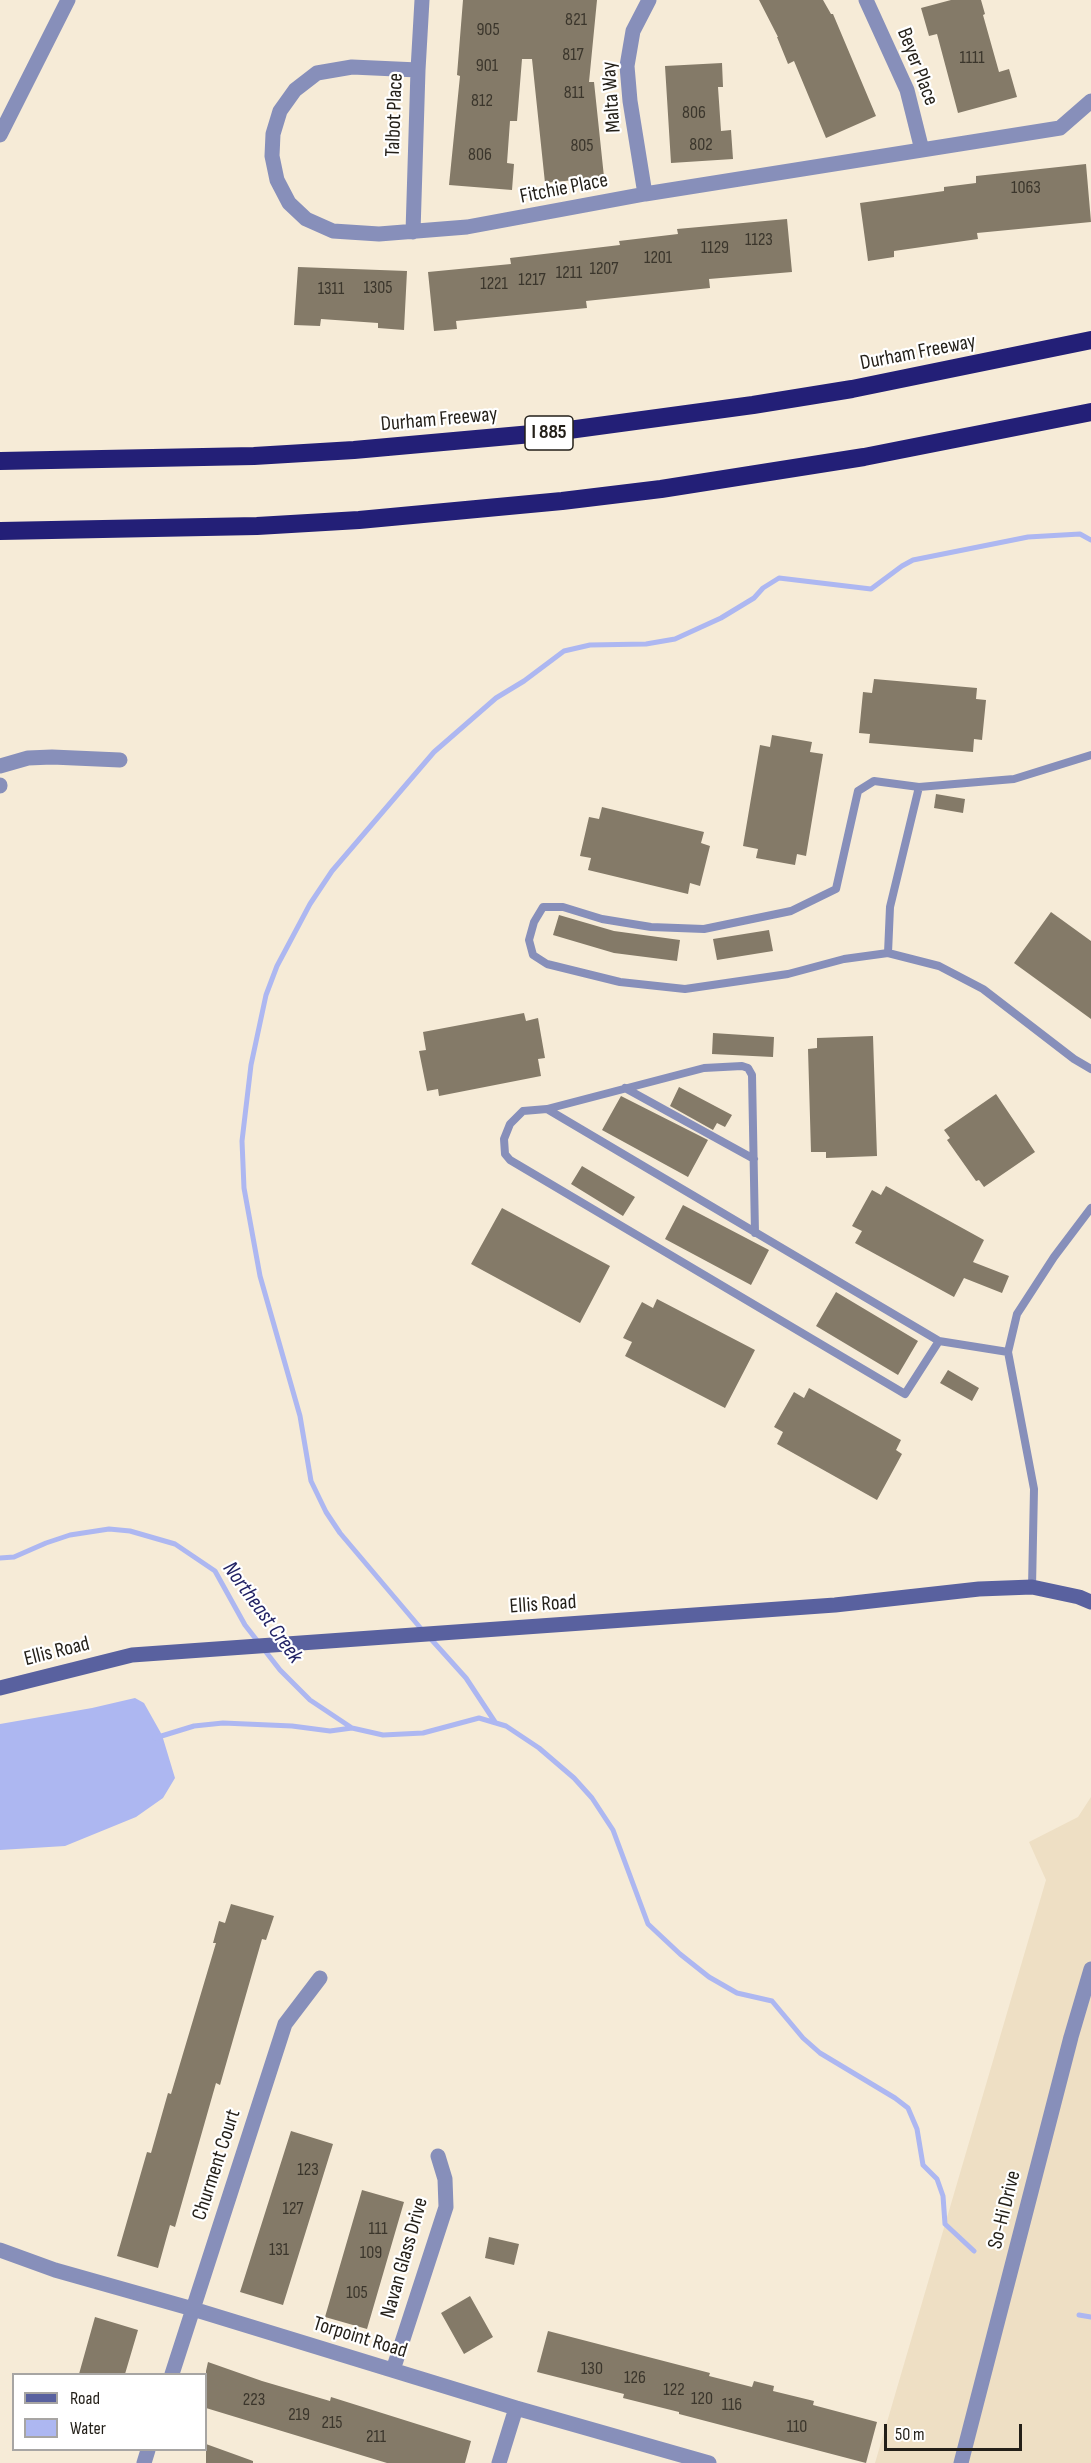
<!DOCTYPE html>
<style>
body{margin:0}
#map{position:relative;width:1091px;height:2463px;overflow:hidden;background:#f6ebd7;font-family:"Sofia Sans Condensed",sans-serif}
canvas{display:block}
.legend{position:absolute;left:12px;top:2373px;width:195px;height:78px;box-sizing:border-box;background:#fff;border:2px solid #a7a5a3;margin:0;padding:8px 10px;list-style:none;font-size:18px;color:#231f18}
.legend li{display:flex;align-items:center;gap:12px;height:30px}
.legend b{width:30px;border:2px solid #a7a5a3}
.scale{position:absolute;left:884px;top:2424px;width:138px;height:27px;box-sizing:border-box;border:3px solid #231f18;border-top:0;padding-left:8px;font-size:18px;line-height:21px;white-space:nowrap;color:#231f18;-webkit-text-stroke:4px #fff;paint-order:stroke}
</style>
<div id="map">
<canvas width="1091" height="2463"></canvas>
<ul class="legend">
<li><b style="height:8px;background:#59619f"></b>Road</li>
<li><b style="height:16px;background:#adb7f1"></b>Water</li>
</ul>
<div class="scale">50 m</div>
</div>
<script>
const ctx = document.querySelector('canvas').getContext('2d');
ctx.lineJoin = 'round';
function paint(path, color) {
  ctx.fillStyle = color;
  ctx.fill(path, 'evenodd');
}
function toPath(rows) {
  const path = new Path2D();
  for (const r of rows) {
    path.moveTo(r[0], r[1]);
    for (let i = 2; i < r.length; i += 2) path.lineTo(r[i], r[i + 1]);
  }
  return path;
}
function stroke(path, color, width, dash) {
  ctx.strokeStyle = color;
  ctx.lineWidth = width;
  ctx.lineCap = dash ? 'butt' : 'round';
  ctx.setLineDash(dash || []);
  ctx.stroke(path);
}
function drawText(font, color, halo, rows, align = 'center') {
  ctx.font = font + ' "Sofia Sans Condensed",sans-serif';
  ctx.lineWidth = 4.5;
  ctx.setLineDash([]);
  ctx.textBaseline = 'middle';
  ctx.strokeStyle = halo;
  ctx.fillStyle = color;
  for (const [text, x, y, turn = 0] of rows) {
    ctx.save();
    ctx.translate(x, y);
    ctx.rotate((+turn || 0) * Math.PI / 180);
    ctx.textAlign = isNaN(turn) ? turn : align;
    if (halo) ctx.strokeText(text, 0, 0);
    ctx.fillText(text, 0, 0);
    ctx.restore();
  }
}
paint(toPath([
 [1091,1797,1091,2463,875,2463,1046,1880,1029,1842,1078,1817]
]), '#eedfc4');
paint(toPath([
 [135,1698,144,1703,162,1735,175,1778,163,1798,136,1817,65,1846,0,1850,0,1724,92,1708]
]), '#adb7f1');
stroke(toPath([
 [0,1558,14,1557,46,1543,70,1535,109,1529,130,1531,175,1544,215,1571,245,1625,280,1670,310,1700,352,1728,383,1735,423,1733,479,1718,506,1726,539,1748,574,1778,592,1798,613,1830,648,1924,680,1954,709,1977,737,1993,772,2001,803,2038,820,2053,895,2098,908,2108,917,2129,923,2165,937,2179,943,2196,945,2224,974,2251],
 [423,1631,340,1533,326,1512,311,1481,300,1416,260,1276,244,1188,242,1141,251,1065,266,995,277,966,310,904,332,871,434,752,496,698,524,681,564,651,590,645,646,644,675,639,721,618,754,598,763,588,779,578,871,589,902,566,913,560,1028,537,1080,534,1091,540],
 [430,1638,466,1678,495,1722],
 [155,1738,194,1726,223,1723,292,1726,330,1731,352,1728],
 [1079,2315,1091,2317]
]), '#adb7f1', 5);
paint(toPath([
 [463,0,597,0,589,82,594,82,604,177,545,183,532,59,522,59,517,121,510,121,507,163,514,164,512,190,449,185,460,76,457,75],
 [759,0,823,0,831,14,833,14,876,116,826,138,794,61,788,64,777,37,778,37],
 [951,0,981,0,985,14,983,15,999,72,1009,69,1017,97,958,113,937,34,929,36,921,8],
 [722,63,723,87,718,87,721,131,731,130,733,159,671,163,665,66],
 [1086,164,1091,222,977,233,978,239,894,251,894,257,868,261,860,203,944,191,944,187,976,183,976,176],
 [787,219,792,272,709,279,710,288,586,301,587,308,456,321,457,329,434,331,428,272,511,264,510,258,620,245,619,241,678,234,677,229],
 [298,267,407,271,404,330,378,328,378,323,321,319,320,326,294,325],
 [874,679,977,688,976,699,986,700,982,740,974,739,973,752,869,743,870,734,859,733,863,692,872,693],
 [772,735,812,742,810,752,823,754,806,856,797,854,795,865,756,858,758,849,743,846,760,745,770,747],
 [936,794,965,799,963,813,934,808],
 [602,807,704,832,701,843,710,846,700,886,690,883,688,894,588,870,591,858,580,856,589,817,599,819],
 [1051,912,1091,941,1091,1019,1014,963],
 [559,915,614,931,680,940,677,961,614,953,553,935],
 [769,930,773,951,717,960,713,939],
 [524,1013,526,1021,538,1018,545,1058,538,1059,541,1076,439,1096,438,1089,427,1091,419,1051,426,1050,423,1032],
 [713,1033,774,1037,773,1057,712,1054],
 [873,1036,877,1156,826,1158,826,1152,811,1152,808,1049,817,1048,817,1038],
 [679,1087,732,1115,725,1127,717,1123,713,1130,670,1106],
 [996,1094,1035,1152,984,1187,979,1180,976,1181,947,1140,950,1138,944,1130],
 [621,1096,708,1140,688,1177,602,1130],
 [582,1166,635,1197,623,1216,571,1184],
 [886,1186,984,1240,973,1262,1009,1276,1002,1293,964,1278,954,1297,855,1243,862,1231,852,1226,872,1190,881,1195],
 [683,1205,769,1250,751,1285,665,1239],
 [502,1208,610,1266,580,1323,471,1264],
 [836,1292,918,1341,898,1375,816,1326],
 [657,1299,755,1350,725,1408,625,1356,632,1342,623,1338,642,1302,653,1308],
 [948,1370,979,1388,972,1401,940,1383],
 [809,1388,901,1440,896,1450,902,1454,877,1500,777,1444,783,1432,774,1427,794,1392,804,1398],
 [231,1904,274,1916,266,1940,262,1939,220,2085,216,2083,175,2227,170,2225,158,2268,117,2256,147,2152,151,2153,168,2093,171,2094,216,1943,213,1943,219,1921,225,1923],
 [291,2131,333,2144,283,2305,240,2292],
 [362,2190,404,2202,367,2329,325,2317],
 [489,2237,519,2244,514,2265,485,2258],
 [470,2296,493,2337,464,2354,441,2313],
 [95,2317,138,2330,125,2374,79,2374],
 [548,2331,710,2373,709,2376,752,2387,754,2381,774,2386,773,2391,814,2401,813,2405,877,2422,866,2463,679,2414,679,2412,623,2398,624,2394,537,2372],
 [208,2362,262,2381,330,2401,331,2397,471,2441,465,2463,387,2463,206,2408,206,2371],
 [206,2444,253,2461,253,2463,206,2463]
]), '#847a68');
stroke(toPath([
 [919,787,874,781,858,791,836,889,791,911,704,929,651,927,602,919,563,907,543,907,534,922,529,940,533,955,547,964,620,982,685,989,788,974,844,959,888,953,939,966,983,989,1074,1059,1091,1069],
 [888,953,890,907,919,787,1014,779,1091,755],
 [625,1088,754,1159],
 [547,1109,704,1068,742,1066,748,1068,752,1075,755,1233],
 [939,1341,905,1394,510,1160,505,1154,504,1139,510,1124,523,1111,547,1109,939,1341,1008,1352],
 [1032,1587,1034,1489,1008,1352,1017,1314,1054,1257,1091,1208]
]), '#878fba', 8);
stroke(toPath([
 [866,0,907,90,922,150],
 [418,70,352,67,317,73,295,90,280,111,273,134,272,156,277,180,289,203,306,219,333,231,379,234,467,227,645,194,1060,128,1091,101],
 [0,135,68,0],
 [645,194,630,101,627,66,633,31,649,0],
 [413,232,418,70,422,0],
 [0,766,28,758,52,757,120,760],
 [0,785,0,786],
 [0,2250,55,2270,193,2309,516,2408,709,2463],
 [393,2370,446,2207,445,2179,438,2156],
 [172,2374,285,2024,320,1978],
 [144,2463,148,2450],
 [499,2463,516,2408]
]), '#878fba', 15);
stroke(toPath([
 [961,2463,1071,2037,1091,1969]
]), '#878fba', 15);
stroke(toPath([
 [0,1688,132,1655,835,1605,979,1589,1032,1587,1079,1597,1091,1602]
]), '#59619f', 15);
stroke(toPath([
 [0,461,254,456,354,450,554,432,753,405,852,389,1091,340],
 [0,531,257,526,359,520,562,501,661,489,864,457,1091,412]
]), '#231f77', 18);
drawText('18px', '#3b362c', null, [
 ["821",576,20],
 ["905",488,30],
 ["817",573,55],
 ["1111",972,58],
 ["901",487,66],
 ["811",574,93],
 ["812",482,101],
 ["806",694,113],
 ["802",701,145],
 ["805",582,146],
 ["806",480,155],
 ["1063",1026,188],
 ["1123",759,240],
 ["1129",715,248],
 ["1201",658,258],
 ["1207",604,269],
 ["1211",569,273],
 ["1217",532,280],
 ["1221",494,284],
 ["1305",378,288],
 ["1311",331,289],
 ["123",308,2170],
 ["127",293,2209],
 ["111",378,2229],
 ["131",279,2250],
 ["109",371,2253],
 ["105",357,2293],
 ["130",592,2369],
 ["126",635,2378],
 ["122",674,2390],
 ["120",702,2399],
 ["223",254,2400],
 ["116",732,2405],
 ["219",299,2415],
 ["215",332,2423],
 ["110",797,2427],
 ["211",376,2437]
]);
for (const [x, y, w] of [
 [549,433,48]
]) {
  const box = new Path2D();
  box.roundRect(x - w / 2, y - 17, w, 34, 4.5);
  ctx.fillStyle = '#fff';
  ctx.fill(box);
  stroke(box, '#231f18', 1.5);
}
drawText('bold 20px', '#231f18', null, [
 ["I 885",549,433]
]);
drawText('21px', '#231f18', '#fff', [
 ["Beyer Place",917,67,69],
 ["Malta Way",612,97,-94],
 ["Talbot Place",395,115,-88],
 ["Fitchie Place",564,189,-11],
 ["Durham Freeway",918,353,-11],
 ["Durham Freeway",439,420,-5],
 ["Ellis Road",543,1605,-4],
 ["Ellis Road",57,1652,-14],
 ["Churment Court",217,2165,-72],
 ["So-Hi Drive",1005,2210,-76],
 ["Navan Glass Drive",405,2258,-74],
 ["Torpoint Road",360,2338,17]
]);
drawText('italic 22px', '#222365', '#fff', [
 ["Northeast Creek",262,1613,54]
]);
</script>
